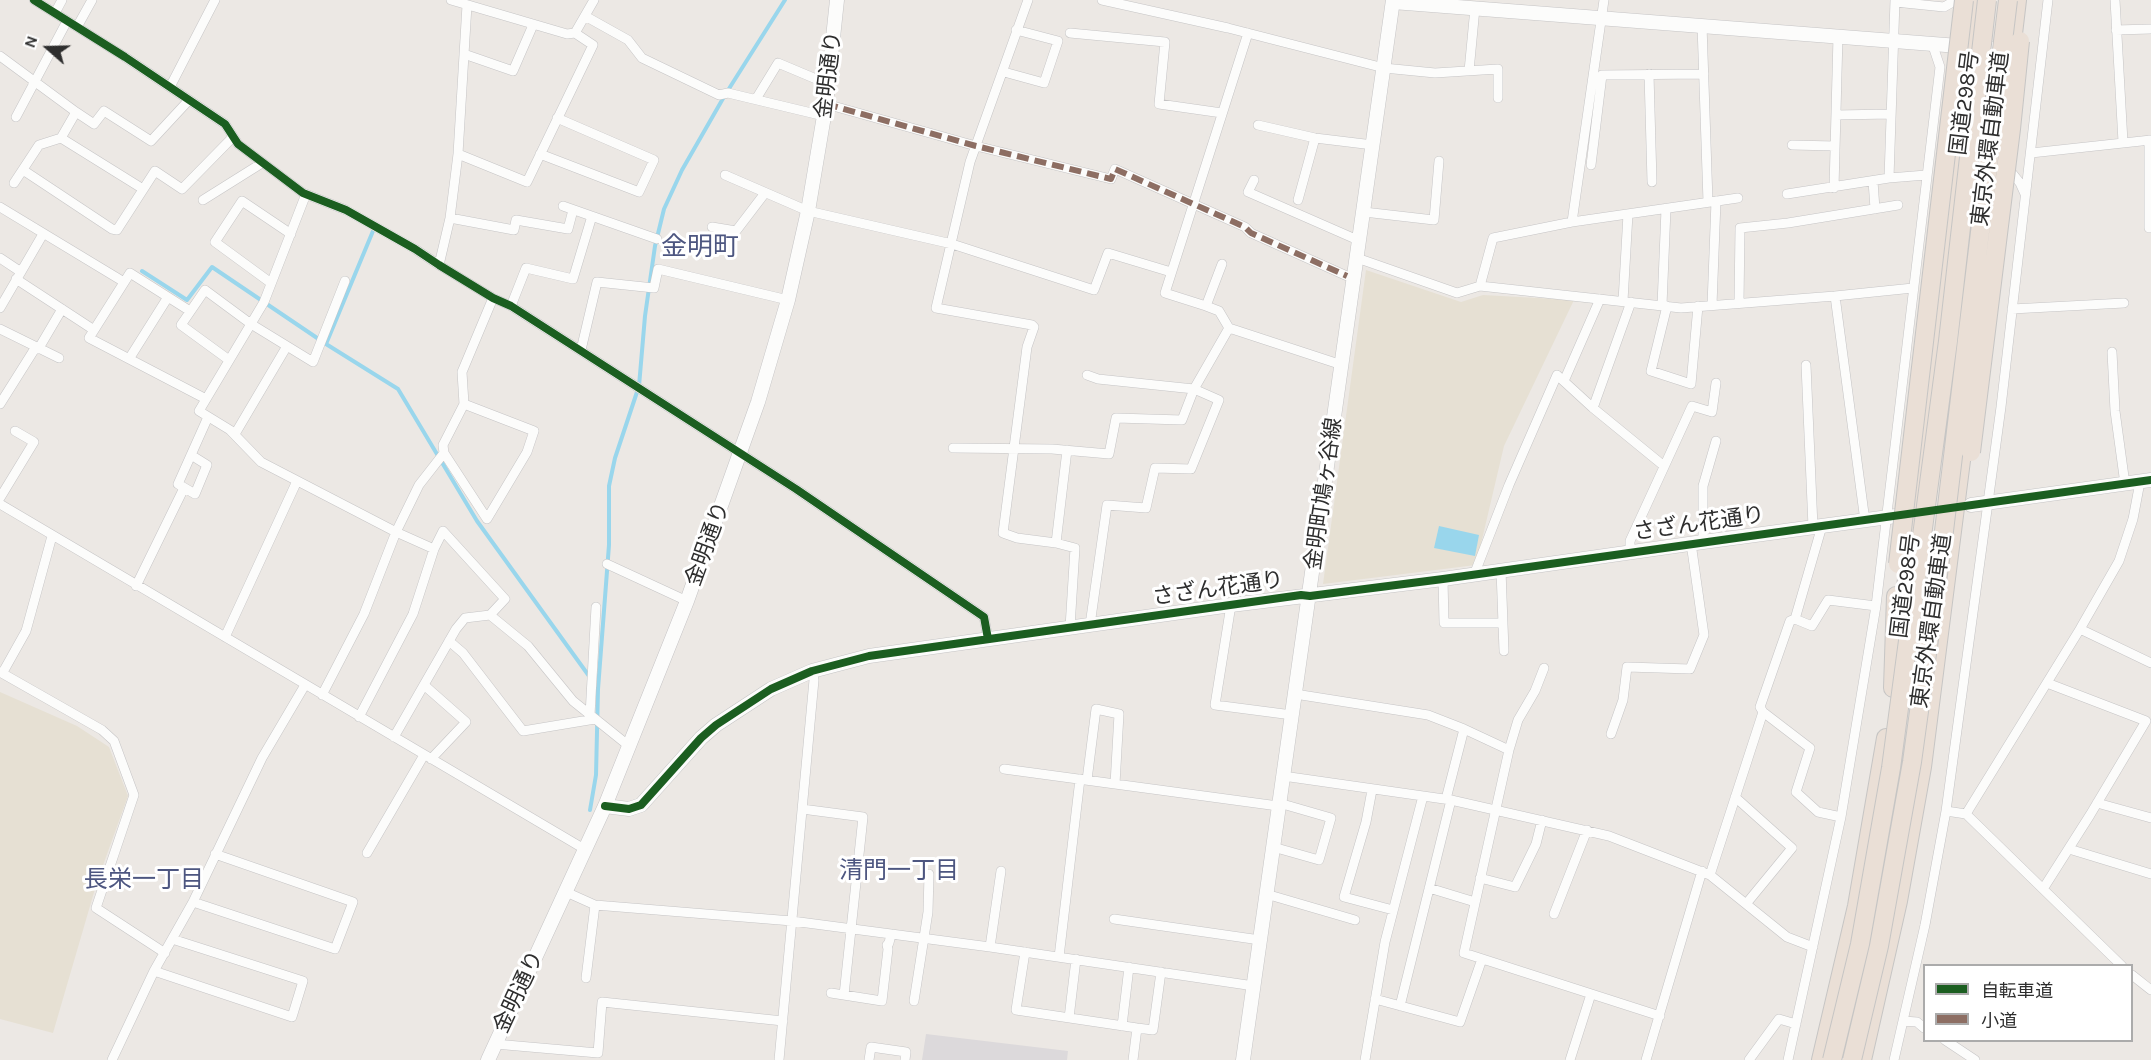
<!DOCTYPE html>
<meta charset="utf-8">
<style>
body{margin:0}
#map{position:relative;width:2151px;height:1060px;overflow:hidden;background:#ece8e4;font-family:Karla,"Noto Sans JP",sans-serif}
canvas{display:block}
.legend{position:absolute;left:1923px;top:964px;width:210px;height:78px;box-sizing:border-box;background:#fff;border:2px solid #ababab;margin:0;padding:8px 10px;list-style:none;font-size:18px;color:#2e2e2e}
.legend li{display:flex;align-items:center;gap:12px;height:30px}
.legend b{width:30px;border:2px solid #ababab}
.north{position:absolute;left:18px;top:18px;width:60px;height:60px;-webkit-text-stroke:4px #fff;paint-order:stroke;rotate:290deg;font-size:16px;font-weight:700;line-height:24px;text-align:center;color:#2e2e2e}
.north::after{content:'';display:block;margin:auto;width:21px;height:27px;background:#2e2e2e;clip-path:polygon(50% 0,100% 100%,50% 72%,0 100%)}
</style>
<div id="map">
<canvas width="2151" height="1060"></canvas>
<ul class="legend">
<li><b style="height:8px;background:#1b5e20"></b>自転車道</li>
<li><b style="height:8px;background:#8d6e63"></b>小道</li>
</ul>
<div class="north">N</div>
</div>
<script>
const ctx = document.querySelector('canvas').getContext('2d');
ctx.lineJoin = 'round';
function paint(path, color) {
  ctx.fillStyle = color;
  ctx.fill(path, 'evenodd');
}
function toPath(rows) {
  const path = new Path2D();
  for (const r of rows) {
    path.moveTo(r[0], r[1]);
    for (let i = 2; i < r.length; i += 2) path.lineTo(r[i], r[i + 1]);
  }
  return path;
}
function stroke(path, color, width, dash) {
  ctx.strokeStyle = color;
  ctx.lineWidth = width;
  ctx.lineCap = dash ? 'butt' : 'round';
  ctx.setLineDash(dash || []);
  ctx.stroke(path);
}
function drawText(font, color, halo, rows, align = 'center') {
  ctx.font = font + ' Karla,"Noto Sans JP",sans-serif';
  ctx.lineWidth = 6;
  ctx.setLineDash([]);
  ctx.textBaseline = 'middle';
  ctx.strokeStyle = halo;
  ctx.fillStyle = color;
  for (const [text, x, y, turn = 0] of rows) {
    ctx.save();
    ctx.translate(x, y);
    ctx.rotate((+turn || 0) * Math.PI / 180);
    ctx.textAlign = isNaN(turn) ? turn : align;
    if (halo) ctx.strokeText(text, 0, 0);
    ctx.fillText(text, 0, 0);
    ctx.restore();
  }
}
paint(toPath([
 [926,1034,1068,1051,1067,1060,922,1060]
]), '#dcd9db');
paint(toPath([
 [1366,270,1461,302,1483,295,1574,300,1504,446,1476,565,1323,584],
 [0,692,77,726,109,747,128,796,97,882,53,1033,0,1019]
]), '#e6e0d3');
paint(toPath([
 [1439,526,1479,535,1475,556,1434,548]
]), '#99d6ec');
stroke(toPath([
 [142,271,187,300,212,267,326,344,398,389,477,521,589,676],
 [326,344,373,231],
 [590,810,596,775,598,689,609,545,609,486,615,458,639,386,645,316,655,246,664,209,682,170,725,95,785,0]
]), '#99d6ec', 4);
const street = toPath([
 [34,0,125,57,225,124,238,144,303,193,346,210,415,249,439,265,493,298,511,306,796,489,984,617,988,639],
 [451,0,567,34,575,33,594,0],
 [1028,0,970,162,936,308,1032,325,1034,327,1027,347,1003,533,1017,538,1056,543,1067,450],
 [1102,0,1228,28,1384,68,1435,73,1498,69,1498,98],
 [2115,0,2123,142],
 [1895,2,1944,7,1951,3,1951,0],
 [55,13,62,0],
 [585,16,628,40,642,58,719,95,728,93,824,116],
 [1702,25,1708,202],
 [77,27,92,0],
 [2116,30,2151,29],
 [1070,33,1165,42,1159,104,1222,113],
 [464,54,513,71,533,25],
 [0,56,76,112,61,138,39,145,14,183],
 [1469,71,1475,8],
 [1004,72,1044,83,1058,41,1016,30],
 [1649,74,1652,182],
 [170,87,215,0],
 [756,99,778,63,828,84],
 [826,104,976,146,1111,179,1115,169,1245,227,1251,233,1347,276],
 [76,112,94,124,104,111,151,141,189,100],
 [1836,115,1891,114],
 [16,117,67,21],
 [1258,125,1315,138,1373,145],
 [61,138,143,189],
 [2149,140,2149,228,2151,228],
 [1792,145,1835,146],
 [2031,153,2151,140],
 [458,154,527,182,593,45,575,33],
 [540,154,639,192,654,160,557,118],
 [1591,165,1602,75,1704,74],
 [2008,168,2020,183,2025,194],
 [23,170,112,229,117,230,155,171,182,189,233,137],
 [725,175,808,211,952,244,1094,290,1108,253,1171,272],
 [1889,178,1895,0],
 [1254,180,1248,192,1360,241],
 [1873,181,1875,209],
 [1834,188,1838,36],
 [306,194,264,302,199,411,230,430,261,462,396,532,434,549],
 [1787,194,1889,178,1926,175],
 [203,200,262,163],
 [1298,200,1315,138],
 [563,206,657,239],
 [0,207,124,282],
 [1364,212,1434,220,1439,161],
 [450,218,514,230,516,220,568,229,573,210],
 [1572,222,1738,198],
 [712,227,736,231,765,193],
 [0,258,21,272],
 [1357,258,1457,293,1480,286,1681,308,1835,296,1913,288],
 [1222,264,1206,306,1165,293,1248,33],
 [439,265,450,218,458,154,467,5],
 [16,279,94,330],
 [271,283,215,242,242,201,291,234],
 [1480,286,1493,238,1572,222,1604,0],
 [1835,296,1865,521],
 [1623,301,1628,214],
 [1739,303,1740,228,1788,223,1898,205],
 [1662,305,1666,209],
 [1712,305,1716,201],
 [511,306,526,268,573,279,592,216],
 [1206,306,1219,311,1229,328,1342,365],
 [1667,306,1651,371,1691,384,1698,306],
 [0,308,43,234],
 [2012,309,2124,303],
 [190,311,130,273,89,338,206,399],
 [0,329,59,358],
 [581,350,597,282,654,288,658,269,788,300],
 [2112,352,2115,411,2125,484],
 [129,359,168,297],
 [229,360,181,325,205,290,251,324,313,362,345,281],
 [1806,365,1813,527],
 [1087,375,1098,379,1194,389,1219,400,1191,469,1155,468,1146,508,1107,505,1090,625],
 [1564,381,1600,299],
 [0,404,34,350,39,348,62,309],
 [464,404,534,431,527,452,487,519,444,453,443,445,464,404,462,372,493,298],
 [1593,408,1631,302],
 [235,434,287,346],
 [953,448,1052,449,1109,454,1116,418,1182,420,1194,389,1229,328],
 [191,455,207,465,195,494,178,484,208,417],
 [0,498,34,442,15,431],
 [0,504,586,850],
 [1703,542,1703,486,1716,441],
 [1056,543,1075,548,1070,627],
 [1630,552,1630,541,1692,406,1712,412,1716,383],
 [607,564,687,601],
 [1501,570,1504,651],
 [1474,575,1509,485,1557,375,1593,408,1664,466],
 [1443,579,1444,623,1503,623],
 [136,586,184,488],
 [1231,605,1215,705,1292,715],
 [1795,619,1812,626,1828,600,1876,606],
 [2080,629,2151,663],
 [225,637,297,481],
 [449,641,463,653,523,731,595,719],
 [1544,668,1535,691,1518,720,1509,750,1464,953,1660,1016],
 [0,672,102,730,114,741,134,795,96,908,165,953],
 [3,672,26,631,52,536],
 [424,685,466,722,431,759],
 [1295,694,1428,715,1464,729,1509,750],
 [322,695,364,614,396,532,419,485,444,453],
 [1763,712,1810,748,1796,792,1818,812,1841,817],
 [590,715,596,607],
 [359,717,413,614,434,549,443,531,505,599,490,615,528,646,573,701,629,746],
 [1611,734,1623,700,1627,667,1690,669,1704,635,1691,543],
 [394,737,456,629,465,618,490,615],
 [1004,769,1278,806],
 [1283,776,1451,800,1609,836,1710,875,1787,937,1813,947],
 [1087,780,1096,709,1119,714,1115,784],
 [1372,790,1366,822,1344,897,1393,910],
 [1735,797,1792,848,1746,904],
 [1446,799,1464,729],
 [2097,803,2151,818],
 [802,809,863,817,844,995],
 [1946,811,1966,814,2080,629,2119,561,2133,519,2140,482],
 [1966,814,2122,966],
 [1273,847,1319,860,1331,818,1279,803],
 [2069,849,2151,874],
 [367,853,424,755],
 [1710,875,1763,712,1760,707,1790,621,1795,619,1822,526],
 [1480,878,1515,887,1536,844,1542,820],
 [1429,888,1475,902],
 [2043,889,2090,815,2146,721,2047,683],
 [566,892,595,905,792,921,990,947,1254,986],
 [1266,894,1355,920],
 [193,902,335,949,353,902,215,854],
 [1554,914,1587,830],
 [1114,919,1260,940],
 [990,947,1001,871],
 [1025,952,1016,1010,1137,1028,1153,1030,1161,972],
 [1059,957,1080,779],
 [154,971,292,1017,303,981,172,939],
 [2132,975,2151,990],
 [586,978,595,905],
 [831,993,882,1001,888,949,887,945,889,943,891,934],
 [1375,999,1460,1022,1482,959],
 [914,1001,928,912,929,874],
 [1400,1006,1451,800],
 [1069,1018,1076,959],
 [1903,1021,1917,1022,1924,1028],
 [1122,1026,1129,967],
 [1945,1040,1975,1060],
 [495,1044,598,1053,602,1002,783,1021],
 [112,1060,154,971,193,902,262,758,305,685],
 [779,1060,814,680,812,671],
 [869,1060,871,1047,906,1052,905,1060],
 [1133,1060,1137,1028],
 [1365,1060,1385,942,1423,796],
 [1570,1060,1591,994],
 [1646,1060,1702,871],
 [1749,1060,1779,1019,1796,1024],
 [1788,1060,1841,817,1876,606,1940,67,1932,43],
 [1894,1060,1925,925,1946,811,2001,407,2048,0]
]);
const secondary = toPath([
 [1393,2,2010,50],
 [1971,505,2151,480],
 [605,806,629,809,641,805,701,738,716,725,771,689,812,671,869,656,1231,605,1443,579,1703,542,1896,516],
 [488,1060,605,806,687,601,758,402,788,300,808,211,826,104,837,0],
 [1243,1060,1393,0]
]);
const highway = toPath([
 [2010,59,2017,0],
 [1903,610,1935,364,1977,0],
 [1893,688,1896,596],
 [1821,1060,1857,906,1886,738],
 [1862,1060,1898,901,1922,767,1965,429]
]);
stroke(street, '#c5c4c5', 10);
stroke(secondary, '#c5c4c5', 15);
stroke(highway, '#c6c5c4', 20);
stroke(street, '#fcfcfb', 9);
stroke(secondary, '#fcfcfb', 14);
stroke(highway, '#eadfd6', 18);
const highwayBridge = toPath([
 [1971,452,2011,129,2020,41],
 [1898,564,1964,0],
 [1832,1060,1860,944,1891,768,1948,341,1987,0],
 [1852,1060,1879,946,1912,762,1944,531,2008,0]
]);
stroke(highwayBridge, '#c6c5c4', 20, []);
stroke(highwayBridge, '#eadfd6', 18);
stroke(toPath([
 [826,104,976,146,1111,179,1115,169,1245,227,1251,233,1347,276]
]), '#8d6e63', 6, [12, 6]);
stroke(toPath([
 [34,0,125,57,225,124,238,144,303,193,346,210,415,249,439,265,493,298,511,306,796,489,984,617,988,639],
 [605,806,629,809,641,805,701,738,716,725,771,689,812,671,869,656,1301,595,1310,596,1443,579,2151,480]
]), '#1b5e20', 8);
drawText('22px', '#2e2e2e', '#fff', [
 ["金明通り",829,75,-83],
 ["国道298号",1965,103,-83],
 ["東京外環自動車道",1991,139,-83],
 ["金明町鳩ヶ谷線",1324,494,-82],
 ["さざん花通り",1699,524,-8],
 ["金明通り",708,544,-70],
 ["国道298号",1906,586,-83],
 ["さざん花通り",1218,589,-8],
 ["東京外環自動車道",1932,621,-82],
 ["金明通り",519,992,-65]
]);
drawText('24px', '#4d5680', '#fff', [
 ["清門一丁目",899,871],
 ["長栄一丁目",144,880]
]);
drawText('26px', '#4d5680', '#fff', [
 ["金明町",700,248]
]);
</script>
